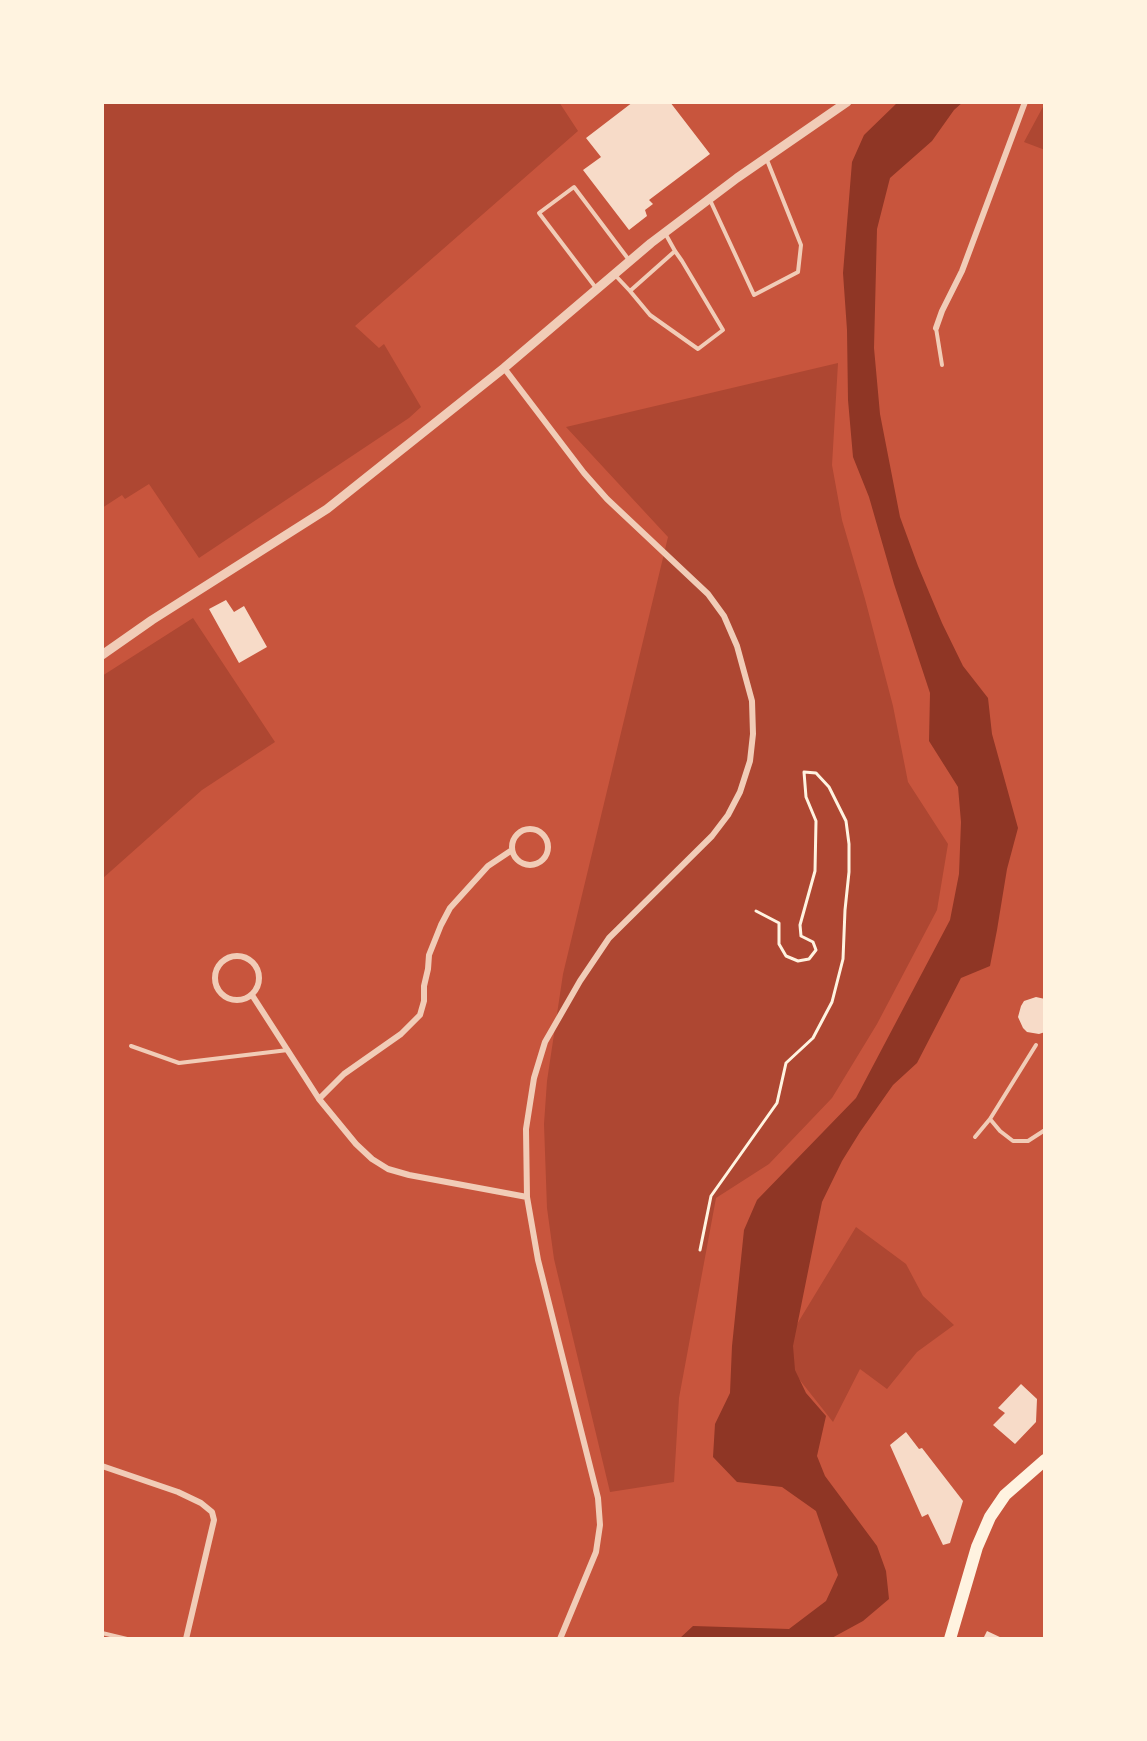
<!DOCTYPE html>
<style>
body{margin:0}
#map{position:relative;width:1147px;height:1741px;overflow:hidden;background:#c8553d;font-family:Inter,sans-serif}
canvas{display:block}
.frame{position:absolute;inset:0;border:104px solid #fff3e0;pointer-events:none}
</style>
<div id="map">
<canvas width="1147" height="1741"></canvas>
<div class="frame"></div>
</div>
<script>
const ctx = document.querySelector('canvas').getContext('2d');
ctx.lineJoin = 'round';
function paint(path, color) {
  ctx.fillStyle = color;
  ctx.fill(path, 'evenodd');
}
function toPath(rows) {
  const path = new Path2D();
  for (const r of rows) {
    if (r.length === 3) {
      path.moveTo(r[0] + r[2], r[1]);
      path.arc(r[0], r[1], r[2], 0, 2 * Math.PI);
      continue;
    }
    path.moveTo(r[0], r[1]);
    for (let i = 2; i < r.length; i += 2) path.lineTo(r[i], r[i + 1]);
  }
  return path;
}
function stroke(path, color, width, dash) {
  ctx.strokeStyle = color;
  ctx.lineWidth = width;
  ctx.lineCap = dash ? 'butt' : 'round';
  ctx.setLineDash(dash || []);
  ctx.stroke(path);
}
paint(toPath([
 [102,102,559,102,578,131,355,326,379,348,384,344,421,407,409,418,199,558,149,484,125,499,122,495,102,508],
 [1045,103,1045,150,1024,142],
 [838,363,832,465,842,520,865,599,893,706,908,782,948,844,937,910,877,1024,832,1098,769,1164,716,1198,679,1398,674,1482,610,1492,554,1259,547,1208,544,1124,547,1081,563,974,668,537,566,427],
 [193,618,275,742,202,790,102,879,102,676],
 [856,1227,906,1264,923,1296,954,1325,917,1352,887,1389,860,1369,833,1422,780,1355,788,1339]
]), '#ae4732');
paint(toPath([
 [898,102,963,102,954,110,932,141,890,178,877,229,874,348,880,414,900,517,918,566,942,623,963,666,988,698,992,734,1018,828,1007,869,997,930,990,966,961,978,917,1063,893,1085,860,1132,842,1161,822,1202,793,1346,795,1370,806,1393,826,1416,817,1456,825,1476,877,1546,886,1571,889,1599,863,1621,830,1639,679,1639,693,1626,789,1629,826,1601,838,1575,816,1511,782,1487,737,1482,713,1457,715,1424,730,1393,732,1346,744,1230,757,1200,856,1098,950,920,959,874,961,822,958,787,929,741,930,693,894,584,869,497,853,457,848,400,847,330,843,273,852,162,864,135]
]), '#8f3625');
paint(toPath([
 [633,102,670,102,710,154,649,200,653,204,645,210,647,216,629,230,583,170,601,157,586,138],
 [226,600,234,612,244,606,267,647,239,663,209,609],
 [1036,997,1045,999,1045,1032,1039,1034,1027,1032,1023,1028,1018,1017,1021,1006,1024,1001],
 [1021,1384,1037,1399,1036,1422,1015,1444,993,1425,1005,1413,998,1408],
 [906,1432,919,1449,922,1448,963,1501,950,1543,943,1545,928,1514,922,1517,890,1445],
 [987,1631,1004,1639,983,1639]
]), '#f7dbc8');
stroke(toPath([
 [700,1250,711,1196,777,1103,786,1063,813,1038,832,1002,843,959,845,910,849,872,849,844,846,821,829,787,816,773,804,772,806,797,816,821,815,871,800,925,801,936,813,942,816,950,809,959,798,961,786,956,779,944,779,923,756,911]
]), '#fff3e0', 3);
stroke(toPath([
 [710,200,754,295,798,272,801,245,767,160],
 [665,233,675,251,682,261,723,330,698,349,650,315,630,291,675,251],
 [614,274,630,291],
 [596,288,539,213,574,187,629,260],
 [936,328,942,365],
 [1036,1045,990,1119,1000,1131,1013,1141,1028,1141,1045,1130],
 [131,1046,179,1063,288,1050],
 [975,1137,990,1119],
 [102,1633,127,1639]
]), '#f1ccb7', 4);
stroke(toPath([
 [936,328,942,311,962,271,1025,102],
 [504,368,584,473,607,499,708,594,724,616,737,646,752,701,753,734,750,761,740,792,728,815,712,836,609,938,580,981,545,1042,534,1078,526,1129,527,1197,538,1260,598,1498,600,1525,596,1552,560,1639],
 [530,847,18],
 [237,978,22],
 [252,995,319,1099,356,1144,372,1159,388,1169,409,1175,527,1197],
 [319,1099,344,1074,401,1034,420,1015,424,1001,424,986,428,969,429,955,441,925,450,908,488,866,512,850],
 [102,1466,178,1492,201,1503,212,1512,214,1520,186,1639]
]), '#f1ccb7', 6);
stroke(toPath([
 [102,655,152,620,327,509,504,368,651,243,737,178,847,102]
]), '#f1ccb7', 9);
stroke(toPath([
 [950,1639,977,1547,990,1517,1005,1495,1045,1460]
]), '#fff3e0', 12);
</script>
